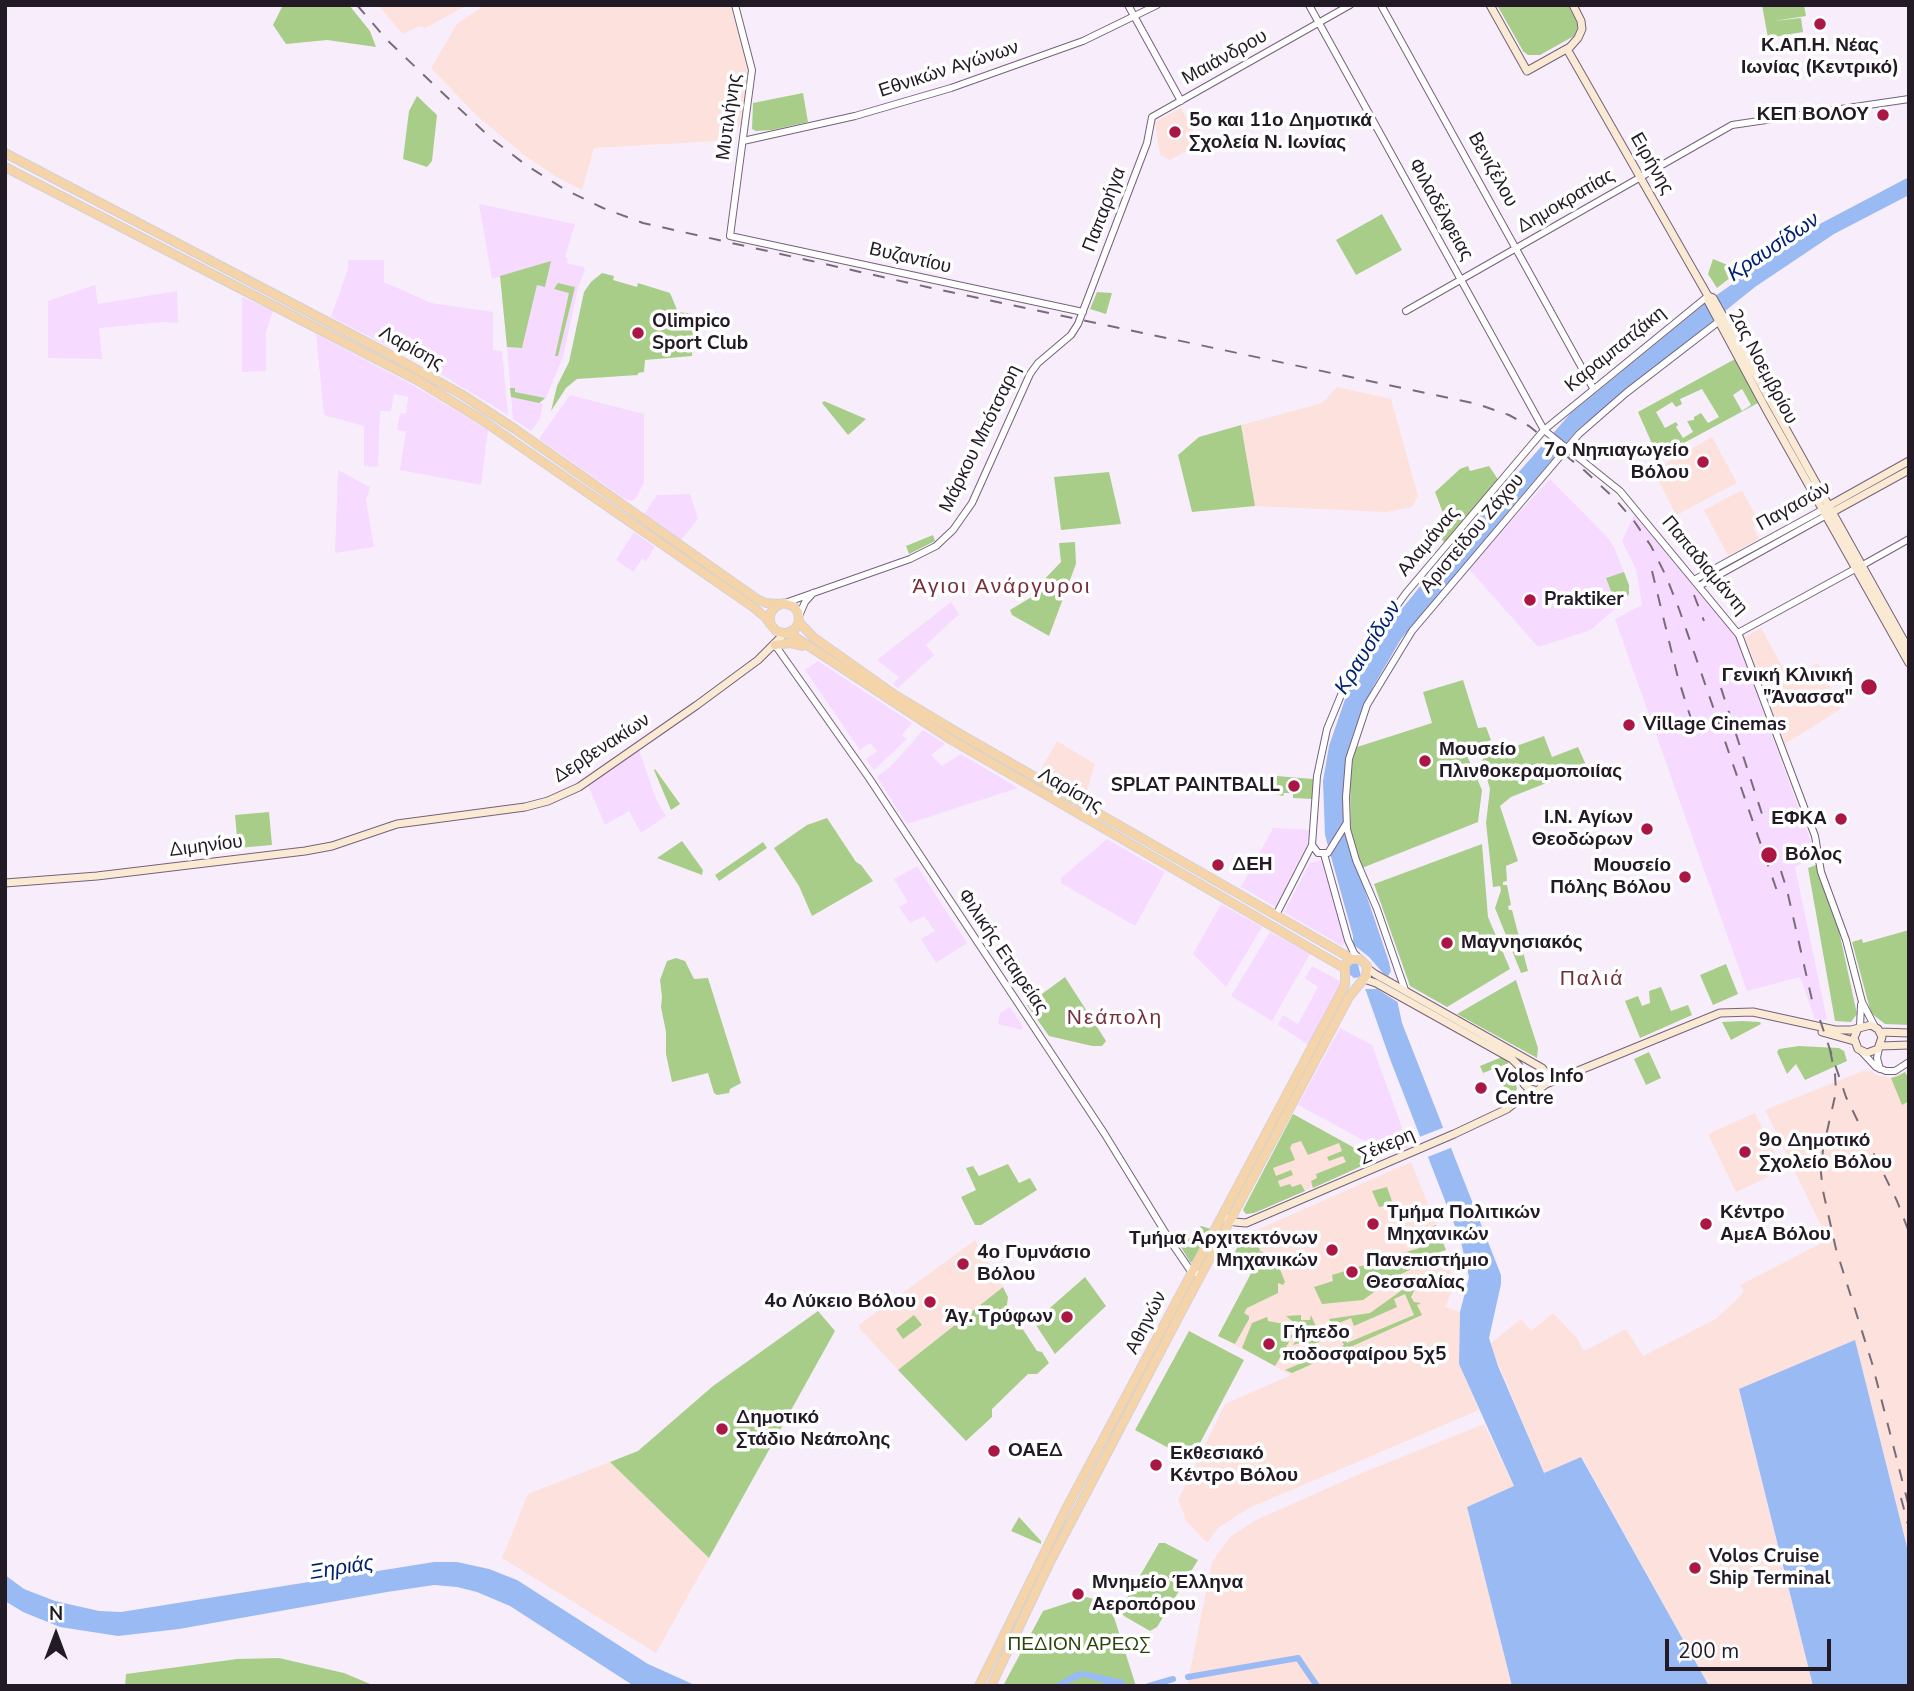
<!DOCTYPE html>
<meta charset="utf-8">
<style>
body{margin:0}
#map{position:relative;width:1914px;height:1691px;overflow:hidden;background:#f8eefb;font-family:"Nunito Sans",sans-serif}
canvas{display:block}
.frame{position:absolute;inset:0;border:7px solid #221a25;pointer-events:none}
.north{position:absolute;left:21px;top:1600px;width:70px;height:70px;-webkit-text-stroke:5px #fff;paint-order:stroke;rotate:0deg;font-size:19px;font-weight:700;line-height:28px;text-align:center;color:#221a25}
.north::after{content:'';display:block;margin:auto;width:24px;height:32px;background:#221a25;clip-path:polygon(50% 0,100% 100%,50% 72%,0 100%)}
.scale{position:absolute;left:1665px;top:1639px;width:166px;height:32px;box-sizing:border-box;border:4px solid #221a25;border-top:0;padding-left:9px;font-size:21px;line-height:24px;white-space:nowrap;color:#221a25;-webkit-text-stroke:5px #fff;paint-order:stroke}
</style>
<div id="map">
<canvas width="1914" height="1691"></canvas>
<div class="frame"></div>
<div class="north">N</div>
<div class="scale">200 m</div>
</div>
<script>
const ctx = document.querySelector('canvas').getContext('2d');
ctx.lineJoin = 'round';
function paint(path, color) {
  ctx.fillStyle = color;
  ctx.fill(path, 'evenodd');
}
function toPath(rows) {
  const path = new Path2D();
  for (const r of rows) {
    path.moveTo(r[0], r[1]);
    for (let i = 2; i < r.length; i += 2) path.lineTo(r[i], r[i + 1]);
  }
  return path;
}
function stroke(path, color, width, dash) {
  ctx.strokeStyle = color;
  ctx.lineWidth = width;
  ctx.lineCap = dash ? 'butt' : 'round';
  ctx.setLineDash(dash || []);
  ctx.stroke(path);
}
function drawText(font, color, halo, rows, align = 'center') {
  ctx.font = font + ' "Nunito Sans",sans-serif';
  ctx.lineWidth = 7;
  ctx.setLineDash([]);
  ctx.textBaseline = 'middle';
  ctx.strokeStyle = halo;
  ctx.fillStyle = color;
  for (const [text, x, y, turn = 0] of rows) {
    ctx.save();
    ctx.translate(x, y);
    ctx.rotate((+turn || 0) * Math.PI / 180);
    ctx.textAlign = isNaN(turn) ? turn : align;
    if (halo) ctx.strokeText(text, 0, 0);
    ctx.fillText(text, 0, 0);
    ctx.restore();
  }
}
paint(toPath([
 [479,204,575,224,565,257,568,259,567,263,583,267,585,270,578,288,563,357,546,398,540,403,543,404,540,419,531,431,513,419,507,347,522,348,537,285,550,262,492,279],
 [348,260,384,260,384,282,431,303,493,312,493,350,502,351,508,415,432,369,331,317,348,269],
 [95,285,98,304,177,291,178,323,163,322,99,328,102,359,48,358,48,301],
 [242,297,273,311,266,332,266,371,242,372],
 [316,334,413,385,488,430,481,485,400,470,406,431,397,430,400,413,406,414,408,397,394,394,391,411,380,411,378,467,364,466,364,426,324,415],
 [570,395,644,414,644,483,635,499,631,501,626,500,539,439],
 [338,470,370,487,366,500,374,547,335,553],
 [1550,479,1608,538,1614,547,1624,572,1606,578,1617,607,1591,630,1538,647,1468,568],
 [690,494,698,519,681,540,644,514,657,495],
 [1634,515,1736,637,1816,856,1795,867,1827,1020,1815,1019,1800,977,1747,991,1615,619,1642,605,1636,569,1622,541],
 [634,532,655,547,646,561,642,559,633,572,616,560],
 [951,602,959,614,926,645,934,655,898,688,893,684,899,677,877,660],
 [818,661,912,723,902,735,907,739,874,770,866,759,877,751,870,743,860,750,805,670],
 [923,730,945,744,931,755,942,766,961,754,1018,788,907,824,877,777,893,764],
 [639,750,656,799,666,816,641,833,629,811,605,825,588,785],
 [1273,828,1311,830,1307,845,1276,907,1241,887],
 [1107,839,1165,872,1135,926,1061,883,1061,878],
 [1323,860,1345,942,1342,946,1284,912,1310,863],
 [917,866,967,943,936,963,921,939,935,931,924,916,910,923,899,907,908,902,894,879],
 [1221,904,1262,927,1226,987,1193,954],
 [1270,932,1310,954,1272,1021,1231,996],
 [1312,966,1342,982,1309,1045,1278,1025,1283,1015,1298,1024,1318,987,1305,978],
 [1010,1007,1023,1027,1022,1030,998,1024,1000,1013],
 [1340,1028,1372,1045,1409,1147,1389,1154,1298,1105]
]), '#f6daff');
paint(toPath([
 [378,5,468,5,425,28,419,26,403,34],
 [485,5,730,5,748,67,740,126,728,125,721,128,721,135,716,141,594,148,582,190,555,176,524,155,477,116,431,68,457,24],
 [1181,108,1200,143,1170,160,1160,155,1155,122],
 [1337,387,1391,399,1418,496,1412,507,1386,512,1255,506,1241,425,1322,403],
 [1712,437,1737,483,1676,515,1653,470],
 [1742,490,1760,524,1753,527,1759,539,1728,556,1704,510],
 [1761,628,1789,679,1818,663,1841,709,1785,744,1745,637],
 [1057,741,1095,764,1084,800,1039,773],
 [1909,1070,1909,1555,1855,1340,1739,1390,1813,1686,1709,1686,1582,1457,1544,1473,1490,1344,1521,1319,1531,1331,1553,1313,1577,1338,1584,1351,1626,1329,1643,1356,1716,1319,1744,1292,1740,1285,1828,1240,1765,1110,1863,1071,1872,1071,1876,1075,1891,1078],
 [1755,1113,1783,1170,1736,1192,1708,1134],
 [1293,1114,1371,1157,1373,1161,1254,1213,1246,1214,1243,1210],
 [1411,1162,1446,1250,1437,1253,1457,1280,1445,1307,1460,1312,1459,1364,1479,1410,1249,1508,1218,1528,1207,1543,1187,1522,1178,1500,1225,1404,1291,1375,1218,1336,1256,1264,1235,1252,1243,1236],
 [975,1240,1003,1287,898,1370,860,1329,859,1325],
 [1484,1424,1514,1486,1467,1507,1512,1686,1187,1686,1212,1562,1231,1536,1254,1521,1362,1473],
 [610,1462,709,1558,656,1653,502,1558,528,1494]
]), '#fce1dd');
paint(toPath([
 [283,5,349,5,370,31,376,47,327,40,286,44,273,25],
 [1497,5,1568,5,1577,23,1577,30,1574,36,1540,55,1528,55,1523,51],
 [1762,5,1804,5,1806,16,1774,21,1801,18,1803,32,1768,38],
 [803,93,808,122,772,130,756,131,752,129,753,103],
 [417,96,437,115,432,161,427,167,403,159,409,111],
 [1382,214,1402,250,1356,275,1336,240],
 [1713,259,1740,270,1717,288,1708,274],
 [551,261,545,287,537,285,522,348,507,347,500,276],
 [602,273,614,276,613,280,637,287,638,283,670,293,678,312,694,314,692,356,645,360,644,372,638,373,638,375,577,379,566,388,551,411,557,386,569,362,584,292,591,282],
 [558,283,575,287,558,356,555,356,569,293,554,289],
 [1097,292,1112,293,1106,314,1090,309],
 [1735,359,1758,403,1658,457,1638,412],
 [1702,389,1719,417,1708,423,1701,413,1694,417,1694,420,1687,421,1693,432,1683,438,1676,427,1678,425,1676,422,1665,428,1656,412,1672,402,1676,407,1682,404,1680,399],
 [1742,389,1751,405,1742,411,1733,395],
 [510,388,515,388,515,392,545,398,539,403,511,397],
 [824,401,866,419,848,435,822,403],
 [1241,425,1255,506,1192,512,1178,455,1199,437],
 [1468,466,1470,471,1489,466,1499,481,1445,543,1438,535,1448,526,1435,492,1460,469],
 [1109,472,1121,524,1061,530,1054,477],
 [933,535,935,541,909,554,906,546],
 [1075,542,1076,564,1049,636,1012,615,1010,610,1035,595,1036,588,1061,562,1059,543],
 [1624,572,1629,585,1629,594,1617,607,1606,578],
 [1463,680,1478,728,1486,727,1491,740,1465,751,1482,790,1478,822,1362,868,1351,830,1350,780,1354,748,1432,723,1423,692],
 [1544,736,1552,757,1578,747,1587,767,1511,797,1500,806,1518,861,1506,866,1507,881,1503,882,1503,885,1507,885,1511,905,1508,906,1509,910,1512,910,1528,971,1521,973,1495,908,1501,890,1500,886,1493,887,1486,823,1490,789,1482,761,1484,757,1498,751,1500,752],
 [655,769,680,804,671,810,654,770],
 [1277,776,1313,779,1312,799,1293,798,1293,793,1284,793,1283,796,1274,794],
 [269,812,272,845,238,848,235,815],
 [827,818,856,862,861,865,873,881,812,916,799,886,774,848,807,825],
 [682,841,703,870,702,875,657,858],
 [763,842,767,848,719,881,715,875],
 [1482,844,1488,917,1510,969,1447,1007,1410,986,1374,884],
 [1816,865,1839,931,1857,1014,1851,1022,1835,1021,1808,868],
 [1909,930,1909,1025,1885,1024,1871,1013,1852,942,1862,939,1863,943],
 [676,958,685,961,694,979,708,978,741,1083,730,1089,729,1093,717,1095,714,1093,708,1073,672,1082,666,1054,666,1032,661,1007,662,997,660,980,667,961],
 [1726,964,1738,994,1713,1005,1700,975],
 [1065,977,1106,1041,1102,1046,1092,1046,1049,1036,1027,1005],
 [1516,980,1538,1048,1537,1058,1457,1014],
 [1661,987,1671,1011,1688,1005,1692,1015,1640,1038,1625,1001,1638,996,1642,1006,1650,1003,1649,991],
 [1742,1021,1760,1022,1761,1024,1731,1040,1722,1022],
 [1799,1046,1839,1048,1844,1051,1847,1061,1805,1080,1796,1064,1787,1074,1777,1052,1779,1049],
 [1649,1052,1661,1078,1646,1085,1634,1059],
 [1502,1057,1509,1063,1483,1073,1480,1066],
 [1512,1067,1517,1089,1508,1099,1502,1082,1512,1078,1508,1068],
 [1905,1072,1909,1080,1909,1101,1902,1105,1891,1078,1898,1076],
 [1293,1114,1371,1157,1373,1161,1313,1188,1311,1181,1317,1178,1316,1174,1346,1162,1343,1156,1329,1161,1327,1157,1342,1151,1339,1143,1308,1155,1301,1141,1292,1144,1290,1148,1295,1160,1273,1168,1276,1176,1291,1170,1293,1175,1278,1181,1280,1187,1290,1184,1292,1187,1301,1184,1305,1191,1254,1213,1246,1214,1243,1210],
 [1008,1164,1019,1183,1030,1178,1037,1190,981,1225,975,1225,961,1197,976,1190,966,1168,973,1166,979,1176],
 [1387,1187,1393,1204,1379,1207,1372,1191],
 [1436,1225,1446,1250,1437,1253,1440,1257,1438,1260,1427,1267,1426,1262,1395,1277,1363,1300,1322,1304,1314,1287,1333,1281,1332,1275,1429,1245,1424,1230],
 [1201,1226,1211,1229,1192,1262,1190,1262,1181,1247],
 [1255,1230,1260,1251,1275,1257,1285,1282,1283,1285,1278,1283,1278,1293,1247,1308,1244,1313,1249,1316,1249,1319,1235,1344,1218,1336,1256,1264,1235,1252,1243,1236],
 [1085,1277,1106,1306,1055,1354,1034,1322],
 [1003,1287,1008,1297,1007,1305,1037,1351,1042,1352,1049,1363,1037,1374,1028,1374,992,1409,992,1417,966,1441,898,1370],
 [1405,1288,1407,1290,1413,1288,1414,1291,1411,1297,1414,1302,1421,1303,1417,1305,1422,1315,1292,1373,1285,1370,1344,1345,1329,1319,1370,1313],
 [1405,1294,1414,1315,1347,1343,1339,1323,1351,1318,1354,1326,1395,1308,1397,1307,1394,1299],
 [818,1311,835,1331,709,1558,610,1462,638,1451,713,1386],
 [914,1315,922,1325,903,1339,896,1329],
 [1301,1315,1301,1320,1310,1320,1311,1315,1319,1334,1326,1333,1328,1338,1309,1346,1307,1341,1293,1345,1296,1340,1301,1337,1302,1330,1297,1321,1293,1322,1286,1316],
 [1267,1317,1268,1321,1284,1324,1289,1328,1290,1335,1293,1335,1275,1366,1242,1348,1252,1323],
 [1189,1331,1244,1360,1191,1460,1135,1430],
 [1019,1517,1041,1541,1041,1544,1011,1531],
 [1159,1543,1165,1543,1198,1560,1157,1627,1150,1631,1124,1616,1120,1610],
 [1086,1597,1101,1601,1113,1614,1136,1686,1003,1686,1043,1611],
 [279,1658,344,1673,375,1686,125,1686,126,1674,237,1659]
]), '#a8cd89');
paint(toPath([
 [1909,177,1909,195,1834,234,1755,287,1577,430,1401,639,1373,687,1354,732,1348,751,1343,786,1344,829,1389,962,1402,1023,1501,1275,1501,1284,1489,1338,1498,1366,1544,1473,1581,1457,1709,1686,1512,1686,1467,1507,1514,1486,1459,1364,1460,1312,1469,1277,1461,1242,1390,1059,1361,977,1354,978,1348,973,1348,968,1354,962,1353,936,1325,835,1323,781,1329,746,1352,679,1369,650,1442,559,1570,414,1708,301,1814,227],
 [1855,1340,1909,1555,1909,1686,1813,1686,1739,1389],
 [434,1562,457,1562,489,1569,517,1580,648,1664,697,1686,634,1686,510,1606,477,1592,457,1587,434,1585,387,1592,179,1629,118,1636,60,1627,23,1612,5,1601,5,1575,24,1589,55,1601,99,1611,121,1612],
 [1083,1671,1124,1680,1125,1686,1105,1686,1102,1682,1083,1677,1063,1686,1052,1686,1076,1672]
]), '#9abaf4');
paint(toPath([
 [1353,944,1369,957,1383,973,1388,976,1391,971,1399,1003,1377,989,1364,989],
 [1445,1127,1453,1147,1425,1158,1417,1138]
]), '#f8eefb');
stroke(toPath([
 [1188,1677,1298,1658,1317,1686],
 [1149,1686,1173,1679]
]), '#9abaf4', 6);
const tertiary = toPath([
 [735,5,752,70,730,236,1083,312],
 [1128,5,1181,101],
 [1309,5,1544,430,1620,491,1739,635,1815,836,1821,872,1846,940,1862,1002,1875,1027],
 [1381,5,1593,388],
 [743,141,855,116,951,88,1083,41,1157,5],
 [1406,311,1732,125,1909,99],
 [1861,566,1909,539],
 [1694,580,1822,510],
 [1699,586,1825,516],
 [785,603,910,559,936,546,953,530,972,503,1030,374,1038,363,1071,335,1078,324,1147,143,1152,117,1350,5],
 [799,616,805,602,813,593],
 [1738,633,1855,569],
 [775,645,869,778,1104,1133,1173,1245,1190,1270,1196,1273],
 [1312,845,1318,853,1328,853,1346,824],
 [1324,854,1348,940,1354,953,1360,959],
 [1276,915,1312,845,1317,776,1327,729,1346,683,1363,652,1406,593,1544,430,1708,296],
 [1405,990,1377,909,1356,860,1347,829,1346,797,1349,759,1367,705,1412,631,1579,434,1626,393,1722,319],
 [1860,1027,1861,1005],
 [1879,1048,1877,1058,1880,1069],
 [1862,1052,1876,1067,1886,1071,1895,1071,1909,1062]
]);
const secondary = toPath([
 [1490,5,1527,71,1570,47,1578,38,1582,29,1581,21,1573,5],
 [1567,49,1708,296,1708,301,1766,409,1909,663],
 [1708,296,1713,298,1909,650],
 [1825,508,1909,461],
 [1829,514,1909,470],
 [5,883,97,876,305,851,332,846,397,824,525,807,548,801,579,787,697,705,758,660,785,633],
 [1364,979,1376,983,1512,1059,1519,1066,1524,1084,1528,1088,1537,1091,1546,1084,1547,1074,1542,1068,1375,974,1367,968],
 [1822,1032,1854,1041],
 [1880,1032,1909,1033],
 [1880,1046,1909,1045],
 [1546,1084,1720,1013,1753,1012,1835,1030,1851,1030,1871,1025,1878,1029,1882,1037,1878,1049,1867,1053,1858,1049,1854,1038,1858,1028],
 [1223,1216,1235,1222,1246,1223,1454,1134,1507,1109,1531,1090]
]);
const primary = toPath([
 [5,153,387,353,461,394,515,429,757,599,766,603,781,604],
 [5,167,417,380,482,420,753,607,765,617,776,631,792,635,950,739,1344,968],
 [799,622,813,637,895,695,955,731,1352,959],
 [770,624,770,614,775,607,783,603,793,606,798,612,799,622,795,629,787,633],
 [775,645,790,643,802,646],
 [979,1686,1067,1507,1345,985,1345,965,1350,959,1360,959,1367,966,1366,976,1349,997,1177,1320,1049,1564,991,1686]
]);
stroke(tertiary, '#75617b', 8);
stroke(secondary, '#75617b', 9);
stroke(primary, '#d3d1d3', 10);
stroke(tertiary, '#fff', 6);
stroke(secondary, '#faead4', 7);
stroke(primary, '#f5d4a9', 8);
stroke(toPath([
 [357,5,387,40,449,99,492,139,526,165,564,189,603,208,643,223,927,287,1477,404,1509,415,1529,426,1585,471,1615,499,1634,521,1651,546,1666,576,1679,609,1777,891],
 [1652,571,1678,678,1693,725],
 [1694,595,1704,621],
 [1721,688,1762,814],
 [1781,871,1787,890,1812,1000],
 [1820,1020,1846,1097,1897,1201,1909,1232],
 [1830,1050,1835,1074,1836,1092,1823,1149,1821,1173,1823,1191,1836,1249,1872,1363,1909,1507],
 [1901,1498,1909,1528]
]), '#766d79', 2, [12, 12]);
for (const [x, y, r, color] of [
 [1820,24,7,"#ab1745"],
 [1883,115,7,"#ab1745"],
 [1175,132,7,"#ab1745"],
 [638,333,7,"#ab1745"],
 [1703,462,7,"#ab1745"],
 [1530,600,7,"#ab1745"],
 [1869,687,9,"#ab1745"],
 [1629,725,7,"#ab1745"],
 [1425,761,7,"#ab1745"],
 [1294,786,7,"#ab1745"],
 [1841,819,7,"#ab1745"],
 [1647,829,7,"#ab1745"],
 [1769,855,9,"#ab1745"],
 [1218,865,7,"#ab1745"],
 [1685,877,7,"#ab1745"],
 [1447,943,7,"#ab1745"],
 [1481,1088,7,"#ab1745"],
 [1745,1152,7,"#ab1745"],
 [1373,1224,7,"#ab1745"],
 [1706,1224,7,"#ab1745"],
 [1332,1250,7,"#ab1745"],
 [963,1264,7,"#ab1745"],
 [1352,1272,7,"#ab1745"],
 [930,1302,7,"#ab1745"],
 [1067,1317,7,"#ab1745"],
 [1269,1344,7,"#ab1745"],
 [722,1429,7,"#ab1745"],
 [994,1451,7,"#ab1745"],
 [1156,1465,7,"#ab1745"],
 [1695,1568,7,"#ab1745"],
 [1078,1594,7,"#ab1745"]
]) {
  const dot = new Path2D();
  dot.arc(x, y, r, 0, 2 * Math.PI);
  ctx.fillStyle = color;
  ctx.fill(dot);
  stroke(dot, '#fff', 2.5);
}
drawText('bold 19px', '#221a25', '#fff', [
 ["Κ.ΑΠ.Η. Νέας",1820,46,"center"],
 ["Ιωνίας (Κεντρικό)",1820,68,"center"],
 ["ΚΕΠ ΒΟΛΟΥ",1869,115,"right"],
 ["5ο και 11ο Δημοτικά",1189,121],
 ["Σχολεία Ν. Ιωνίας",1189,143],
 ["Olimpico",652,322],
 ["Sport Club",652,344],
 ["7ο Νηπιαγωγείο",1689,451,"right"],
 ["Βόλου",1689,473,"right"],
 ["Praktiker",1544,600],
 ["Γενική Κλινική",1853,676,"right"],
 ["\"Άνασσα\"",1853,698,"right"],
 ["Village Cinemas",1643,725],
 ["Μουσείο",1439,750],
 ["Πλινθοκεραμοποιίας",1439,772],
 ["SPLAT PAINTBALL",1280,786,"right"],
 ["Ι.Ν. Αγίων",1633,818,"right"],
 ["Θεοδώρων",1633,840,"right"],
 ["ΕΦΚΑ",1827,819,"right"],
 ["Βόλος",1785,855],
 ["ΔΕΗ",1232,865],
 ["Μουσείο",1671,866,"right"],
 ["Πόλης Βόλου",1671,888,"right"],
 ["Μαγνησιακός",1461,943],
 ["Volos Info",1495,1077],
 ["Centre",1495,1099],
 ["9ο Δημοτικό",1759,1141],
 ["Σχολείο Βόλου",1759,1163],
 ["Τμήμα Πολιτικών",1387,1213],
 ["Μηχανικών",1387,1235],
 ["Κέντρο",1720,1213],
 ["ΑμεΑ Βόλου",1720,1235],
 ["Τμήμα Αρχιτεκτόνων",1318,1239,"right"],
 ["Μηχανικών",1318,1261,"right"],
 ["4ο Γυμνάσιο",977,1253],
 ["Βόλου",977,1275],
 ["Πανεπιστήμιο",1366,1261],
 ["Θεσσαλίας",1366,1283],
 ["4ο Λύκειο Βόλου",916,1302,"right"],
 ["Άγ. Τρύφων",1053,1317,"right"],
 ["Γήπεδο",1283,1333],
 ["ποδοσφαίρου 5χ5",1283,1355],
 ["Δημοτικό",736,1418],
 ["Στάδιο Νεάπολης",736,1440],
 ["ΟΑΕΔ",1008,1451],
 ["Εκθεσιακό",1170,1454],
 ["Κέντρο Βόλου",1170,1476],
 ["Volos Cruise",1709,1557],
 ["Ship Terminal",1709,1579],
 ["Μνημείο Έλληνα",1092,1583],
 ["Αεροπόρου",1092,1605]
], 'left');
drawText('19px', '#221a25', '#fff', [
 ["Μαιάνδρου",1225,58,-29],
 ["Εθνικών Αγώνων",949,70,-18],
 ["Μυτιλήνης",730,117,-82],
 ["Ειρήνης",1651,164,60],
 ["Βενιζέλου",1492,170,61],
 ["Δημοκρατίας",1566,202,-30],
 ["Παπαρήγα",1105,210,-69],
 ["Φιλαδέλφειας",1440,210,61],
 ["Βυζαντίου",910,259,13],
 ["Λαρίσης",411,349,29],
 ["Καραμπατζάκη",1616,350,-39],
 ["2ας Νοεμβρίου",1762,367,62],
 ["Μάρκου Μπότσαρη",981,439,-64],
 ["Παγασών",1794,507,-29],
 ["Αριστείδου Ζάχου",1473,534,-50],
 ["Αλαμάνας",1429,542,-50],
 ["Παπαδιαμάντη",1704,566,50],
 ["Δερβενακίων",602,749,-33],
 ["Λαρίσης",1070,791,30],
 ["Διμηνίου",206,847,-7],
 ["Φιλικής Εταιρείας",1002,952,56],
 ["Σέκερη",1387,1146,-23],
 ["Αθηνών",1147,1323,-63]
]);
drawText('19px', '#2a430c', '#fff', [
 ["ΠΕΔΙΟΝ ΑΡΕΩΣ",1079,1645]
]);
drawText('italic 21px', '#002172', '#fff', [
 ["Κραυσίδων",1774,248,-34],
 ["Κραυσίδων",1369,648,-58],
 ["Ξηριάς",342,1569,-9]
]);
ctx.letterSpacing = '2px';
drawText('21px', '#752f3c', '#fff', [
 ["Άγιοι Ανάργυροι",1002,588],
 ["Παλιά",1592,980],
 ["Νεάπολη",1115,1019]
]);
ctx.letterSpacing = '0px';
</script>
